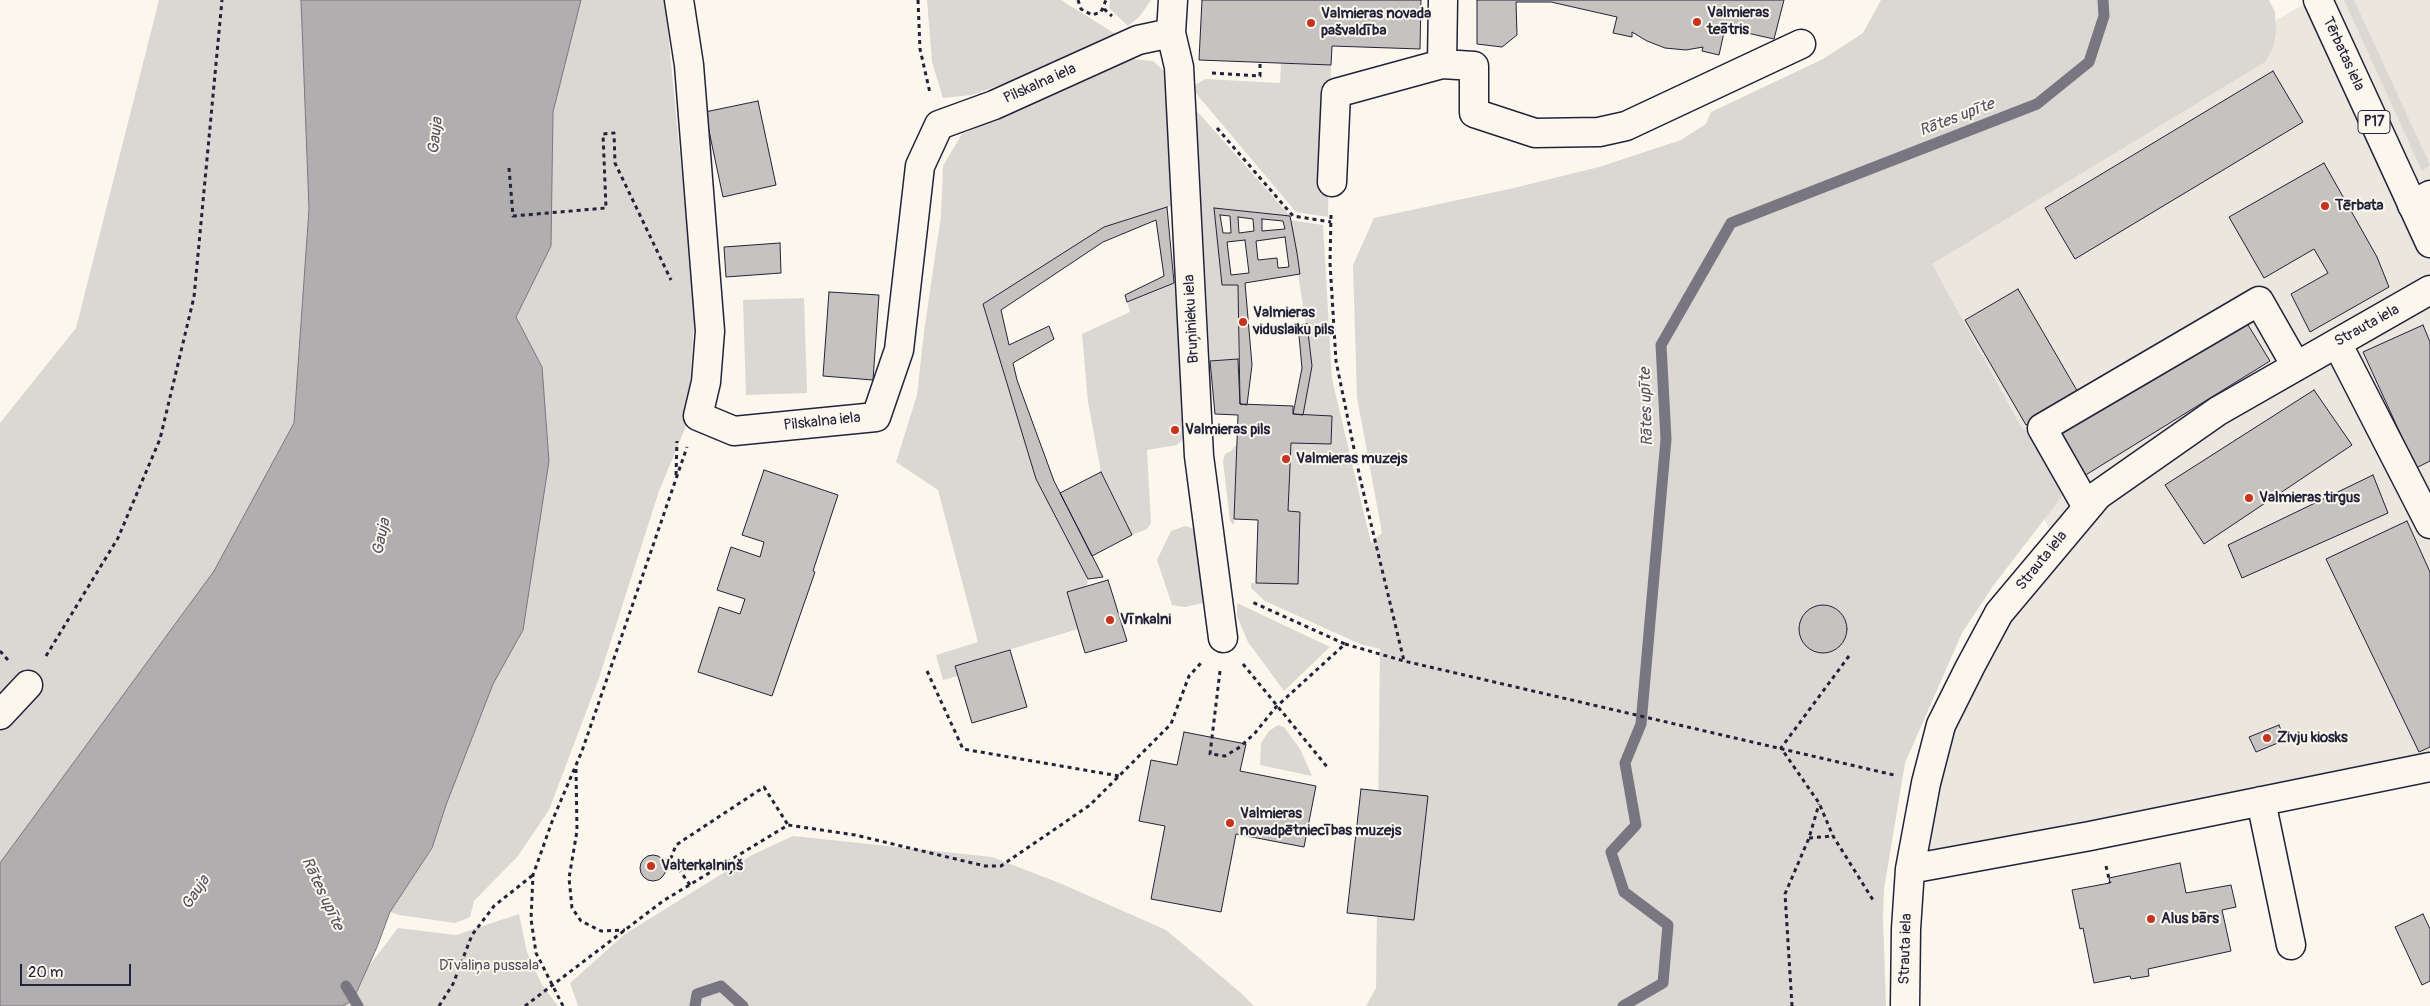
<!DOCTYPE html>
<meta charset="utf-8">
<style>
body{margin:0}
#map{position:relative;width:2430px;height:1006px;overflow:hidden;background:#fbf7ec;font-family:Pangolin,sans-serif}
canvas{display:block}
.scale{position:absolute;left:20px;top:964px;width:111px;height:22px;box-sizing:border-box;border:2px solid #22223b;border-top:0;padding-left:6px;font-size:15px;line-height:18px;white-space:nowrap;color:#22223b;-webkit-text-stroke:4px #fbf7ec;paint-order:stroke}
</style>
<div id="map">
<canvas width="2430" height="1006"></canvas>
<div class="scale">20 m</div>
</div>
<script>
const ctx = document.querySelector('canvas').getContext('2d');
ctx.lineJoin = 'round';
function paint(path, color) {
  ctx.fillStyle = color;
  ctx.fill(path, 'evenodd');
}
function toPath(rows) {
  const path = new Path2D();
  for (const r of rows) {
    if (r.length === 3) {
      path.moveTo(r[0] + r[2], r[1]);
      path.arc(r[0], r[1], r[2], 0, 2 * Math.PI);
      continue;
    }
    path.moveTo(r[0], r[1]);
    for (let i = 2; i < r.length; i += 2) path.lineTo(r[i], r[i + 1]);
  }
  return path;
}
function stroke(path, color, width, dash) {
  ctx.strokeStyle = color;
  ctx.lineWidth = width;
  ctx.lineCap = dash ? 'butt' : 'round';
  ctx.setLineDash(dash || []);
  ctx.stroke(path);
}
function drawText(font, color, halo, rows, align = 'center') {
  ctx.font = font + ' Pangolin,sans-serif';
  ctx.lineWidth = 4;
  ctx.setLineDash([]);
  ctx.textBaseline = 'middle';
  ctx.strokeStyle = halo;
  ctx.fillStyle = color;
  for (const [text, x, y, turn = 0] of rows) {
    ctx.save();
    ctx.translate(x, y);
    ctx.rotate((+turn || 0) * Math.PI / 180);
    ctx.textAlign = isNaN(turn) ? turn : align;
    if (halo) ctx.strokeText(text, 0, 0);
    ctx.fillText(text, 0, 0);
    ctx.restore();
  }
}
paint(toPath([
 [2311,0,2430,0,2430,767,1910,869,1941,725,2056,543,1905,237]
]), '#ebe7df');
paint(toPath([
 [159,0,301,0,309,209,294,423,214,571,0,863,0,423,76,328],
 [581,0,665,0,695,311,687,424,659,491,599,678,549,810,518,856,474,901,470,917,455,923,399,915,390,912,432,848,446,805,493,684,523,630,542,367,516,317,551,246,553,112],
 [927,0,1061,0,1122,38,1090,53,972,95,943,98,932,62],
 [1110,0,1151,0,1140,16,1128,26,1109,8],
 [1881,0,2269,0,2275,12,2276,31,2273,48,2265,62,1932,264,2021,427,2028,432,2059,482,2063,495,1993,586,1962,633,1905,763,1884,889,1883,918,1886,1006,1366,1006,1376,988,1380,649,1360,644,1265,601,1251,588,1251,583,1298,584,1300,512,1288,511,1291,443,1331,443,1332,416,1303,415,1312,366,1290,220,1323,225,1332,379,1371,543,1382,533,1357,397,1353,265,1374,218,1514,188,1599,167,1681,140,1706,124,1711,112,1823,59,1863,33],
 [2344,0,2354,0,2430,165,2422,171],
 [1132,59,1153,61,1165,72,1174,205,1104,227,983,304,1036,479,1088,579,1087,586,1067,593,1078,629,955,666,958,676,943,680,936,655,978,642,938,490,896,462,917,395,924,332,941,216,943,166,962,134],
 [1281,63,1331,65,1328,217,1296,212,1194,91,1196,84,1206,79,1280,83],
 [1196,110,1290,216,1214,208,1222,285,1238,285,1238,359,1210,361],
 [1174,283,1187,420,1185,437,1177,445,1147,450,1151,523,1147,529,1132,535,1101,472,1088,402,1082,334,1130,312,1127,302],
 [804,298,807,393,746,395,743,300],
 [1237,444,1234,525,1230,521,1223,461,1225,454,1231,451],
 [1185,526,1201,531,1210,594,1203,603,1185,607,1172,605,1157,560,1171,531],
 [1237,603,1330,647,1284,691,1248,642,1237,616],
 [1278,725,1284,727,1300,749,1312,776,1260,765,1261,743,1269,731],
 [793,836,992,857,1062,884,1166,930,1241,993,1254,1006,578,1006,570,983,625,934,752,855],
 [519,914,527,952,542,985,558,1006,338,1006,398,928,456,935]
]), '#dbd8d3');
const water = toPath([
 [301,0,581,0,553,112,551,246,516,317,542,367,549,461,523,630,493,684,446,805,432,848,390,912,377,947,353,1000,343,1006,0,1006,0,863,214,571,294,423,309,209,301,0]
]);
paint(water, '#b1aeb0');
stroke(water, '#787681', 1);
stroke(toPath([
 [346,986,358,1006],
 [695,1006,697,994,721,986,743,1006],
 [1623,1006,1663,983,1668,925,1624,892,1611,852,1636,825,1625,763,1641,724,1666,439,1661,345,1731,223,2037,104,2089,62,2104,16,2103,0]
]), '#787681', 11);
const building = toPath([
 [1202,0,1421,0,1420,49,1332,46,1331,65,1199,60,1202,0],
 [1477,0,1784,0,1774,39,1725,28,1719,55,1702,51,1703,47,1686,50,1665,48,1647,41,1632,32,1632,37,1613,33,1617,17,1551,2,1516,2,1517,35,1502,47,1477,44,1477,0],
 [2273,71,2303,122,2075,259,2045,208,2273,71],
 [758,101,776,185,723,197,705,112,758,101],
 [2324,163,2377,257,2389,287,2310,332,2291,294,2328,273,2314,249,2264,278,2229,217,2324,163],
 [1167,207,1174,283,1127,302,1125,295,1164,276,1156,220,1103,242,1001,310,1009,345,1049,326,1054,339,1013,363,1017,380,1054,481,1103,577,1088,579,1036,479,983,304,1104,227,1167,207],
 [1214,208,1290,216,1297,253,1300,274,1245,283,1252,365,1247,405,1240,404,1238,285,1222,285,1214,208],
 [1220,215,1230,216,1231,233,1223,233,1220,215],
 [1238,217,1253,219,1254,231,1239,233,1238,217],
 [1262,219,1283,221,1285,229,1262,231,1262,219],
 [1285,237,1289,267,1278,268,1277,258,1258,260,1256,241,1285,237],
 [1245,240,1249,273,1231,275,1227,242,1245,240],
 [780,243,781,273,726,277,724,247,780,243],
 [2018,289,2079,394,2026,425,1965,320,2018,289],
 [829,292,879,295,873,380,823,376,829,292],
 [2245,320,2270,361,2084,476,2059,435,2245,320],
 [1307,324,1312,366,1303,415,1293,414,1302,368,1298,325,1307,324],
 [2423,325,2430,342,2430,461,2416,468,2363,352,2423,325],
 [1238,359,1240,404,1293,406,1293,414,1332,416,1331,444,1291,443,1288,511,1300,512,1298,584,1256,583,1258,520,1234,519,1238,415,1215,414,1210,361,1238,359],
 [2314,390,2352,445,2204,544,2165,485,2314,390],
 [764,470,838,495,813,571,815,572,772,696,698,672,719,607,740,614,745,599,717,590,731,547,760,557,764,542,742,535,764,470],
 [1101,472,1132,535,1092,556,1060,493,1101,472],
 [2373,475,2388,513,2242,578,2228,545,2373,475],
 [2407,521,2430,572,2430,747,2419,752,2326,559,2407,521],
 [1108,580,1127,641,1085,653,1067,592,1108,580],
 [1823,629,24],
 [1010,650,1027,707,972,723,955,666,1010,650],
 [2279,725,2285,740,2256,752,2249,737,2279,725],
 [1184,732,1246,744,1240,771,1316,786,1304,847,1236,834,1221,912,1151,899,1165,826,1139,821,1151,760,1177,765,1184,732],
 [1361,789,1428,796,1414,920,1347,913,1361,789],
 [653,868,13],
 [2180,863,2186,893,2231,885,2236,907,2222,910,2231,951,2148,969,2149,976,2131,979,2130,976,2094,983,2083,928,2080,929,2072,890,2110,883,2109,878,2180,863],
 [2423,914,2430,929,2430,981,2422,985,2395,927,2423,914]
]);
paint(building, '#c6c2c0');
stroke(building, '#22223b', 1);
const minor = toPath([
 [679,0,689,65,710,331,706,382,698,416,734,431,876,417,899,350,920,166,939,125,994,105,1138,40,1171,33],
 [1173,0,1171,33,1179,67,1199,456,1223,638],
 [1443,0,1442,64,1474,66,1474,113,1535,133,1599,132,1626,126,1801,44],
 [1332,182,1336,93,1442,64],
 [2412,205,2430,195],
 [2337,343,2430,524],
 [2087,507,2042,428,2259,301,2296,366],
 [0,715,28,685],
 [2261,801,2291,945],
 [1910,869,2090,836,2430,767],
 [1905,1006,1906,929,1910,869,1926,783,1941,725,1970,667,1999,613,2098,495,2218,411,2430,290]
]);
const major = toPath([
 [2318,0,2430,243]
]);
stroke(minor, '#22223b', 31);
stroke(major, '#22223b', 31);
stroke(toPath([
 [918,0,920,49,930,93],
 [1078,0,1081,9,1092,15,1101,12,1106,0],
 [1104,9,1112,16],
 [1212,73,1260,76,1260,62],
 [1217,128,1293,216,1331,222],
 [509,168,513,216,606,208,603,134,614,133,615,163,671,280],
 [1331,215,1330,263,1336,361,1360,478,1404,661],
 [676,475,677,441],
 [1345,644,1404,661,1894,775],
 [0,651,8,660],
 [46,656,118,538,160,439,194,297,222,0],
 [1849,656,1781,748,1819,803,1833,836,1873,900],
 [1243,664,1328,768],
 [927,671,963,749,1119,776],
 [1220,671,1210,754,1225,756,1240,747,1255,733,1276,707,1345,644,1252,602],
 [576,769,577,831,569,878,572,908,581,921,601,931,625,930],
 [1809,838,1833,836],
 [664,861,671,858],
 [2106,866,2110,883],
 [690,885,671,858,676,845,764,787,788,825],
 [439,1006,453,984,472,935,494,906,533,875],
 [525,1006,663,901,788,825,855,835,985,866,1001,866,1090,805,1171,724,1189,676,1201,663],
 [563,1006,536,953,531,919,533,875,553,819,582,751,687,447],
 [1792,1006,1785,894,1809,838,1819,804]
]), '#22223b', 3, [4, 4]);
stroke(minor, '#fbf7ec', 28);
stroke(major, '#fbf7ec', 28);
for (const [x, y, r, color] of [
 [1697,22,5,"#c8321e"],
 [1311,23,5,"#c8321e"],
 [2325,206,5,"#c8321e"],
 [1243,322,5,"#c8321e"],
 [1175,430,5,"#c8321e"],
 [1286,459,5,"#c8321e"],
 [2249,498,5,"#c8321e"],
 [1110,620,5,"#c8321e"],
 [2267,738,5,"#c8321e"],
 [1230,823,5,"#c8321e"],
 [651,866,5,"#c8321e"],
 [2151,919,5,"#c8321e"]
]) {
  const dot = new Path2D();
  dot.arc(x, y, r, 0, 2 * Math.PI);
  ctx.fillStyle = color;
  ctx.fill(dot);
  stroke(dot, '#fbf7ec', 2);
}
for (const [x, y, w] of [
 [2374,122,32]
]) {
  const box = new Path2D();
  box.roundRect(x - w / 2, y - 11.5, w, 23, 4);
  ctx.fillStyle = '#fbf7ec';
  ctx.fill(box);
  stroke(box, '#22223b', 1);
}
drawText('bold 14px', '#22223b', null, [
 ["P17",2374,122]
]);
drawText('bold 15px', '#22223b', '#fbf7ec', [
 ["Valmieras",1707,13],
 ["teātris",1707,30],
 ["Valmieras novada",1321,14],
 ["pašvaldība",1321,31],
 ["Tērbata",2335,206],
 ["Valmieras",1253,313],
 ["viduslaiku pils",1253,330],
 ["Valmieras pils",1185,430],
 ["Valmieras muzejs",1296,459],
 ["Valmieras tirgus",2259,498],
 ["Vīnkalni",1120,620],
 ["Zivju kiosks",2277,738],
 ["Valmieras",1240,814],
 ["novadpētniecības muzejs",1240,831],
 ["Valterkalniņš",661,866],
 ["Alus bārs",2161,919]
], 'left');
drawText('15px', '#22223b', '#fbf7ec', [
 ["Tērbatas iela",2343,54,65],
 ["Pilskalna iela",1040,84,-24],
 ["Bruņinieku iela",1192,319,-93],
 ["Strauta iela",2367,326,-29],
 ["Pilskalna iela",822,422,-6],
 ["Strauta iela",2042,561,-51],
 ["Strauta iela",1906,949,-88]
]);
drawText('15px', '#505061', '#fbf7ec', [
 ["Dīvaliņa pussala",489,966]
]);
drawText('italic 16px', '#545364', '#fbf7ec', [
 ["Rātes upīte",1957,118,-21],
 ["Gauja",436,136,-84],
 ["Rātes upīte",1647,407,-92],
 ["Gauja",382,537,-78],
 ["Gauja",196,893,-56],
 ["Rātes upīte",322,894,65]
]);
</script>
